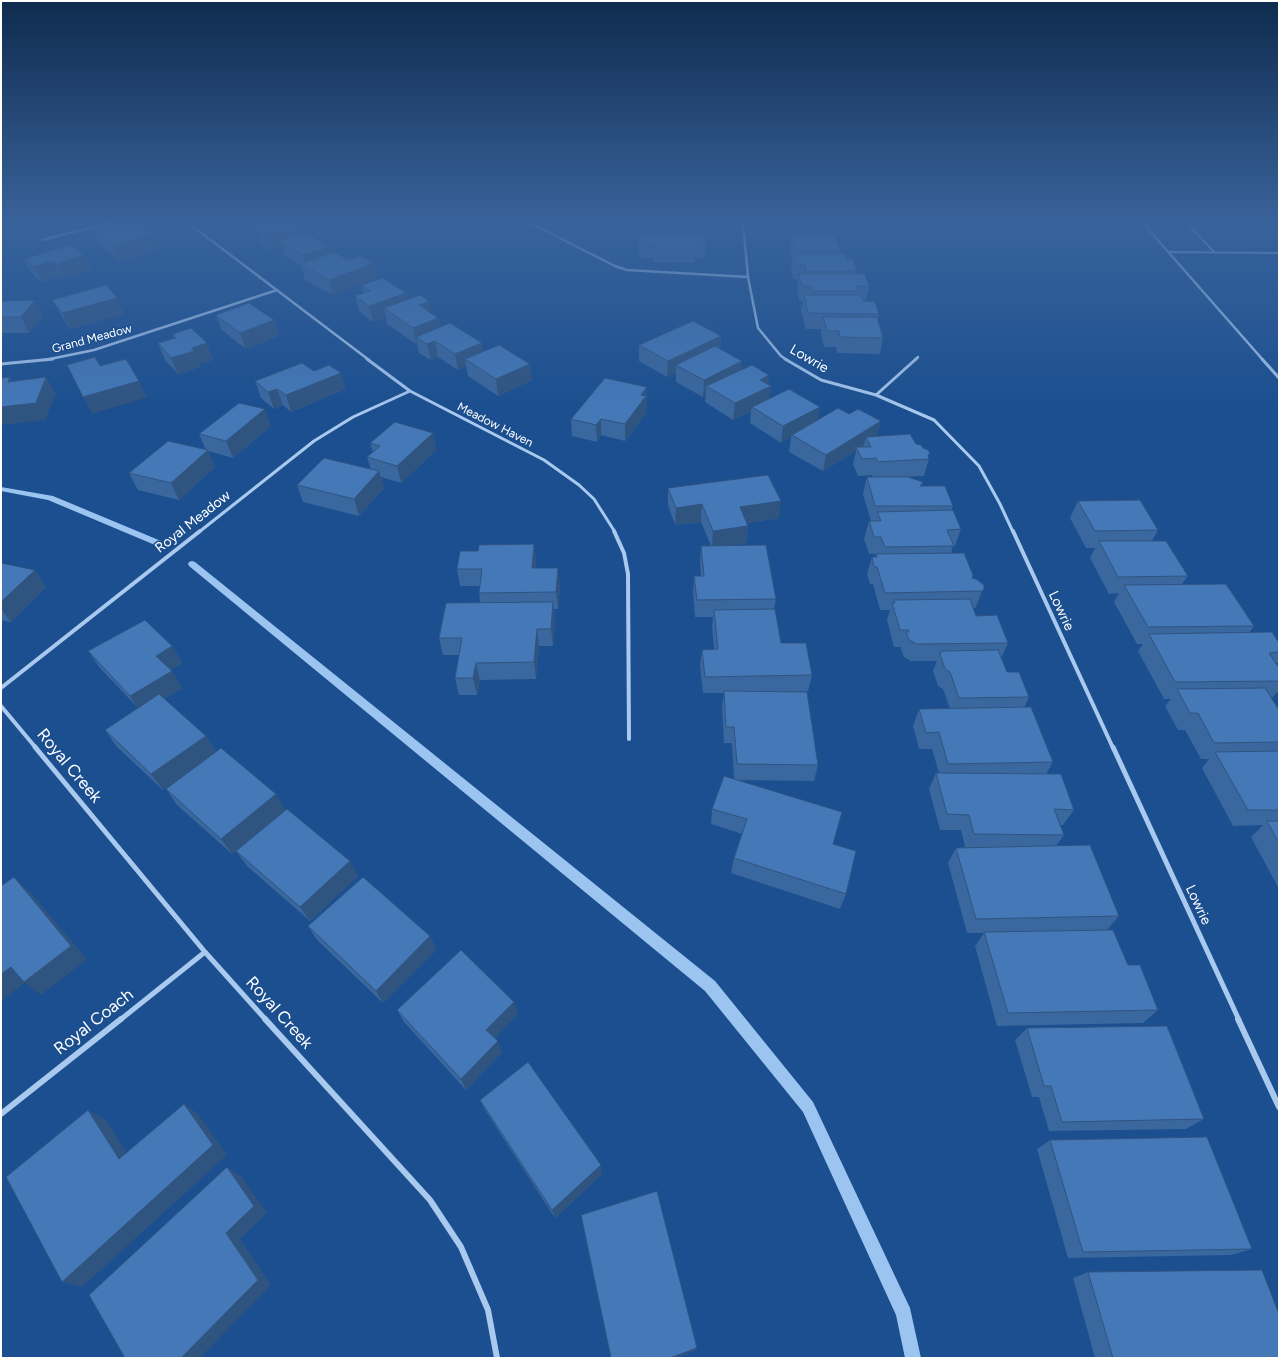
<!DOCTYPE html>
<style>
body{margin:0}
#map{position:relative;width:1280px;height:1359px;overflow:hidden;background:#1b4f8f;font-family:Figtree,sans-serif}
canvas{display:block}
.frame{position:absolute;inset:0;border:2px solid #fff;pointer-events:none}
</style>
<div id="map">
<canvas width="1280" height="1359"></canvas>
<div class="frame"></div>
</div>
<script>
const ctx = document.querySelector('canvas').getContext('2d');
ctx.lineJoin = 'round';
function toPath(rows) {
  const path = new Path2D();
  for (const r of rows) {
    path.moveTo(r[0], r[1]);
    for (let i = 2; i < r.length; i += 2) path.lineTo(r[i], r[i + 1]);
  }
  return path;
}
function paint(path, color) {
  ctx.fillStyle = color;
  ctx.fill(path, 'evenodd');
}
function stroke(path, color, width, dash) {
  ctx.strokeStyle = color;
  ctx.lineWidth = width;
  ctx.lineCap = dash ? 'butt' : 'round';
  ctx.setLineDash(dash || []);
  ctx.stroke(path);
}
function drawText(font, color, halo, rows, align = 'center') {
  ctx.font = font + ' Figtree,sans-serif';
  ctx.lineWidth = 3;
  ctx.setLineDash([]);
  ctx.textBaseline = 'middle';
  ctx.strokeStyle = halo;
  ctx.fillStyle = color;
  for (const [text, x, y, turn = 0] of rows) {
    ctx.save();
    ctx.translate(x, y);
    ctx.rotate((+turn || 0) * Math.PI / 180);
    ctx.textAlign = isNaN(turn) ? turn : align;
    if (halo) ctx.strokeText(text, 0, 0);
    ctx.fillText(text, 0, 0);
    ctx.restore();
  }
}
paint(toPath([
 [1,487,53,496,161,541,162,543,161,545,155,545,48,500,1,491,1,487],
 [192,561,195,562,715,981,813,1102,910,1308,921,1358,905,1358,896,1315,803,1112,705,991,189,566,188,564,189,562,192,561]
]), '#9cc4f0');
stroke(toPath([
 [1186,222,1214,252],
 [1168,252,1279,253]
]), '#a9c9ee', 2);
stroke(toPath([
 [187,222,369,360],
 [528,222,615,266,627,270,748,277],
 [743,222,748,277,758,328,781,356,787,360],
 [1142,222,1263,360],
 [42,240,113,222],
 [45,360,94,350,277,290],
 [915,360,918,357]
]), '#a9c9ee', 2.5);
stroke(toPath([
 [367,359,410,391,544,460,579,485,594,499,615,532],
 [785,359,821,380,876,395,934,420,979,466,1000,504,1013,532],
 [1262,359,1279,378],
 [1,364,53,359],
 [876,395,916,359],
 [199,532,314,441,353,417,410,391]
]), '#a9c9ee', 3);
stroke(toPath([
 [614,531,624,553,628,574,629,739],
 [1013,531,1113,748],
 [1,688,200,531],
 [1,706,36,748]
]), '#a9c9ee', 4);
stroke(toPath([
 [35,747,205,952,266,1020],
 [1113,747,1239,1020],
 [120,1020,205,952]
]), '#a9c9ee', 5);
stroke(toPath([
 [265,1019,430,1200,461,1247,488,1310,497,1358],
 [1238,1019,1279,1107],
 [1,1114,121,1019]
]), '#a9c9ee', 6);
paint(toPath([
 [236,222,264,222,244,227],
 [268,222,321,222,324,235,314,238,329,247,330,254,348,260,374,263,377,278,333,295,305,280,302,267,284,255,282,246,268,249,262,243,257,228,269,225],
 [92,229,152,234,158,249,119,261,98,244],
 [791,236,840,251,840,254,847,259,857,271,857,274,869,286,866,301,863,301,879,314,878,321,883,338,880,354,837,353,836,347,824,347,821,333,821,329,806,329,801,310,803,301,799,301,797,289,798,279,793,279,791,269,792,259,790,251],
 [639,243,705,243,705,258,695,258,695,263,654,263,654,258,639,258],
 [70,245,91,270,63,279,60,276,42,282,32,274,24,259],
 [361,285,407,300,438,318,440,327,532,380,498,396,468,376,466,366,458,370,438,357,431,360,419,353,417,343,416,344,387,324,386,317,373,322,359,311,355,296,363,293],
 [52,300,124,314,70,329,61,315],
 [1,301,43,316,29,333,1,333],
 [216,315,274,320,279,336,246,349,222,330],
 [173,334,213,360,199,364,200,367,178,374,165,360,158,343,174,338],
 [721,336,720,349,742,361,741,370,771,386,769,398,818,420,877,437,916,444,929,457,929,459,924,476,904,477,923,482,922,486,953,506,951,510,961,529,955,546,953,546,951,553,972,578,984,585,977,606,975,608,973,608,976,616,1008,643,1001,658,1007,672,1029,697,1024,708,1053,762,1046,774,1074,810,1063,825,1060,825,1064,835,1056,846,1119,916,1107,930,1128,965,1158,1010,1143,1023,997,1026,975,946,984,933,967,933,948,863,956,848,965,847,961,830,940,830,929,789,936,773,939,773,932,749,919,749,913,726,919,709,950,709,943,689,938,686,933,671,937,661,911,661,904,657,901,649,901,647,894,647,887,620,890,610,880,610,873,584,870,584,867,574,872,557,875,557,876,554,869,554,864,539,869,521,871,521,863,494,867,477,873,477,872,475,858,476,853,464,856,451,823,471,789,452,791,437,781,443,750,423,751,411,733,420,705,402,706,395,703,397,676,382,676,373,667,377,639,361,639,345],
 [314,371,341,373,345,389,291,412,283,405,274,409,261,398,255,381],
 [647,387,646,413,625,441,601,435,597,442,572,436,571,419],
 [271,426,233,458,208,451,215,467,179,500,138,490,129,473,206,450,199,434],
 [433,433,436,450,401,483,381,477,384,488,359,516,303,502,297,485,371,469,367,457,373,452,370,443],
 [668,488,779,518,747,523,748,526,746,543,728,546,776,599,774,609,781,643,812,675,808,691,792,692,818,765,814,781,736,780,833,844,846,894,840,909,731,873,734,858,742,834,711,824,712,809,734,779,732,743,724,743,722,707,724,693,703,693,700,666,702,650,714,649,712,627,713,617,695,617,693,593,694,576,701,576,700,563,701,546,711,546,701,522,675,525,668,505],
 [1078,501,1158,530,1152,541,1188,576,1182,584,1254,626,1249,633,1279,643,1279,660,1276,664,1279,668,1279,690,1273,697,1271,697,1279,710,1279,889,1251,837,1263,825,1233,826,1202,768,1209,759,1201,759,1185,730,1178,730,1165,706,1171,699,1164,699,1138,651,1143,644,1137,644,1114,602,1119,593,1109,594,1090,558,1095,548,1086,548,1070,518],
 [534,544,536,561,535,568,560,585,558,609,554,609,555,619,553,646,539,646,536,679,480,680,477,695,459,695,455,678,459,655,443,655,439,638,480,602,479,593,480,586,460,586,457,569,478,551],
 [1,563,46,587,11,622,1,620],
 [172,646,182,663,171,670,182,688,164,699,206,736,216,752,276,794,285,810,232,854,177,805,166,789,211,755,163,790,117,747,105,730,138,708,100,668,88,651],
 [236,851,358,876,310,921,247,866],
 [308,926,430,936,436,950,383,1003,317,940],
 [514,1002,518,1014,495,1038,502,1052,466,1090,404,1022,397,1010],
 [1027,1028,1204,1119,1186,1129,1049,1131,1039,1097,1032,1097,1015,1040],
 [480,1100,602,1174,555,1218,485,1110],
 [1050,1140,1252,1249,1231,1255,1068,1258,1037,1149],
 [1088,1272,1279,1358,1095,1358,1073,1278]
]), '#3a679d');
paint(toPath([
 [242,222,264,222,244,227],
 [316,222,321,222,324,235,286,245,280,241,282,246,268,249,263,235],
 [152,234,158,249,119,261,112,246],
 [329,247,333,262,306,267,303,255],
 [84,255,91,270,63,279,56,264],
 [52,261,60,276,42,282,34,267],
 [374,263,377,278,333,295,329,280],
 [406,293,409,309,384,308,386,317,373,322,369,306],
 [117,298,124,314,70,329,62,313],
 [35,300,43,316,29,333,21,317],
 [429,301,432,317,419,305],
 [438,318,441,334,416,337,417,343,416,344,413,328],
 [274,320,279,336,246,349,240,333],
 [721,336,720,352,676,365,676,373,667,377,668,361],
 [435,341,438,357,431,360,427,344],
 [207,343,213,360,199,364,200,367,178,374,171,358,192,348],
 [482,343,484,359,465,359,466,366,458,370,455,354],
 [742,361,741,377,706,386,706,395,703,397,704,380],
 [530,364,532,380,498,396,496,379],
 [341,373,345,389,291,412,286,395],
 [769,375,768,388,771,386,769,403,752,407,751,411,733,420,735,403,760,380],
 [10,377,20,393,8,382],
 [46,377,56,394,45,420,1,425,1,407],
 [139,381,147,397,92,414,83,397],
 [647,387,646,413,625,441,625,424,641,395],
 [277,389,283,405,274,409,268,392],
 [820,407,817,424,792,435,791,437,781,443,783,426],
 [265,409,271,426,233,458,226,441],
 [601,419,601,435,597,442,596,425],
 [881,421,877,437,866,437,864,445,858,450,856,447,856,451,823,471,826,455],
 [433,433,436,450,401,483,397,466],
 [208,450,215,467,179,500,171,483],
 [379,471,384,488,359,516,354,499],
 [781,501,779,518,738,524,740,507],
 [702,504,701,522,675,525,676,508],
 [748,526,746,543,712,548,713,531],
 [534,544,536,561,534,585,532,568],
 [558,568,560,585,558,609,556,592],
 [35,570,46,587,11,622,1,609,1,602],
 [984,589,977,606,975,608,982,591],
 [553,602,555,619,553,646,551,629],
 [537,629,539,646,536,679,534,662],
 [172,646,182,663,167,673,156,656],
 [476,663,480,680,477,695,473,678],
 [172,671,182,688,141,713,130,696],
 [206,736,216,752,163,790,151,774],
 [276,794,285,810,232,854,221,839],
 [350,861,358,876,310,921,300,907],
 [14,877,30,892,87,959,41,995,25,983,1,1001,1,974,11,967],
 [430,936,436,950,383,1003,376,991],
 [514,1002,518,1014,491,1042,486,1030],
 [498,1041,502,1052,466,1090,461,1079],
 [184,1104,198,1114,227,1155,82,1287,62,1282],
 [88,1110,106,1120,136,1168,119,1159],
 [601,1165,602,1174,555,1218,552,1210],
 [227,1167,241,1176,267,1213,240,1239,271,1285,200,1358,181,1358,226,1233],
 [697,1348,695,1351,676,1358,670,1358]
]), '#305480');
const building = toPath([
 [118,222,135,222,152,234,112,246,92,229,118,222],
 [272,222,316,222,263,235,257,228,274,224,272,222],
 [306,232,329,247,303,255,280,241,306,232],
 [639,234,705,235,705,243,695,243,696,248,654,248,654,243,639,243,639,234],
 [791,236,834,236,840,251,797,251,791,236],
 [70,245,84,255,56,264,52,261,34,267,24,259,70,245],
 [334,252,348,260,360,256,374,263,329,280,301,264,334,252],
 [793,254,845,254,847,259,853,259,857,271,806,271,805,264,795,264,793,254],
 [799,274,865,274,869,286,857,286,859,291,813,291,812,286,802,286,799,274],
 [383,278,406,293,369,306,355,296,370,291,361,285,383,278],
 [106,285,117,298,62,313,52,300,106,285],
 [420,295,429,301,419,305,438,318,413,328,384,308,420,295],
 [804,295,861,295,863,301,875,302,879,314,808,313,804,295],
 [35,300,21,317,1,317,1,301,35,300],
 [249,303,274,320,240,333,216,315,249,303],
 [823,317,877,317,883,338,840,337,839,331,827,331,823,317],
 [693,321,721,336,668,361,639,345,693,321],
 [450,323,482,343,455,354,435,341,427,344,416,337,450,323],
 [191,328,207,343,192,348,194,351,171,358,158,343,176,338,173,334,191,328],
 [499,345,530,364,496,379,465,359,499,345],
 [715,346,742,361,704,380,676,365,715,346],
 [95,357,100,366,126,359,139,381,83,397,67,365,95,357],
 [302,363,314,371,329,365,341,373,286,395,277,389,268,392,255,381,302,363],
 [752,365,769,375,760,380,771,386,735,403,706,386,752,365],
 [10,377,8,382,46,377,36,403,1,407,1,378,10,377],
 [605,378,647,387,641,395,646,396,625,424,601,419,596,425,571,419,605,378],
 [789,389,820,407,783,426,752,407,789,389],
 [239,403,265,409,226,441,199,434,239,403],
 [838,408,849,414,858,409,881,421,826,455,792,435,838,408],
 [395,422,433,433,397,466,367,457,380,446,370,443,395,422],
 [910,434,916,444,921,445,923,448,928,450,930,453,928,455,929,459,878,462,876,458,862,459,856,447,871,447,866,437,910,434],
 [168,441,208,450,171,483,129,473,168,441],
 [324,458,379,471,354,499,297,485,324,458],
 [768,475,781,501,740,507,748,526,713,531,702,504,676,508,668,488,768,475],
 [867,477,908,477,923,482,920,486,945,486,953,506,875,506,867,477],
 [1140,500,1158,530,1095,531,1078,501,1140,500],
 [953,510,961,529,947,530,954,546,885,547,881,537,874,537,869,521,881,521,877,512,953,510],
 [1099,541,1166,541,1188,576,1118,577,1099,541],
 [534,544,532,568,558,568,556,592,479,593,482,569,457,569,460,551,478,551,479,545,534,544],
 [766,545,776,599,697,600,694,576,704,576,701,546,766,545],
 [964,553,973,575,972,578,976,579,984,585,984,589,982,591,885,593,877,567,874,567,872,557,877,557,876,554,964,553],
 [1,563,35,570,1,602,1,563],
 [1226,584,1254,626,1148,627,1124,585,1226,584],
 [970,599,976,616,997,615,1008,643,917,644,909,640,906,632,909,632,908,630,900,630,892,603,895,603,894,600,970,599],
 [553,602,551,629,537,629,534,662,476,663,473,678,455,678,462,638,439,638,446,603,553,602],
 [775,609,781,643,806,643,812,675,705,677,702,650,718,649,714,610,775,609],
 [145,620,172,646,156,656,172,671,130,696,88,651,145,620],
 [1272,632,1279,643,1279,652,1269,653,1279,668,1279,681,1175,682,1149,634,1272,632],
 [998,650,1007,672,1019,672,1029,697,959,698,950,672,945,669,940,654,942,651,998,650],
 [1265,688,1279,710,1279,742,1214,743,1198,713,1190,713,1177,689,1265,688],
 [724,691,807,692,818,765,737,764,734,727,726,727,724,691],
 [159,694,206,736,151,774,105,730,159,694],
 [1031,707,1053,762,948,764,939,732,926,733,919,709,1031,707],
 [221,748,276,794,221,839,166,789,221,748],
 [1279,751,1279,810,1248,810,1215,752,1279,751],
 [936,773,1061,774,1074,810,1054,809,1064,835,974,834,969,815,947,814,936,773],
 [724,776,842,812,833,844,856,851,846,894,734,858,747,819,712,809,724,776],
 [287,809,350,861,300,907,236,851,287,809],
 [1267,821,1279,821,1279,843,1267,821],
 [1090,845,1119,916,976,919,956,848,1090,845],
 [14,877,71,946,24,982,11,967,1,974,1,886,14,877],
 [363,877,430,936,376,991,308,926,363,877],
 [1113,930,1128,965,1140,965,1158,1010,1008,1013,984,932,1113,930],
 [461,950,514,1002,486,1030,498,1041,461,1079,397,1010,461,950],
 [1167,1026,1204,1119,1062,1122,1051,1086,1044,1086,1027,1028,1167,1026],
 [528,1062,601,1165,552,1210,480,1100,528,1062],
 [184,1104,213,1145,62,1282,6,1177,88,1110,119,1159,184,1104],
 [1207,1137,1252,1249,1083,1252,1050,1140,1207,1137],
 [227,1167,254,1206,226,1233,258,1280,181,1358,125,1358,89,1295,227,1167],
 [657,1191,697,1348,670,1358,611,1358,581,1215,657,1191],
 [1262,1270,1279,1314,1279,1358,1113,1358,1088,1272,1262,1270]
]);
paint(building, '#4478b7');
stroke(building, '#305480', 1);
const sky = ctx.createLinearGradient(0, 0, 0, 412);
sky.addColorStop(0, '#0f2b4f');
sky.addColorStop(0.54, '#39639b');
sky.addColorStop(1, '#39639b00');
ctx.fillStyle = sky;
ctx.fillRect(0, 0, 1280, 412);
drawText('12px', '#fff', '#1b4f8f', [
 ["Grand Meadow",92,339,-15],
 ["Meadow Haven",495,425,27]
]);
drawText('14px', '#fff', '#1b4f8f', [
 ["Lowrie",809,359,30],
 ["Royal Meadow",193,522,-38],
 ["Lowrie",1061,611,65],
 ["Lowrie",1198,905,65]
]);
drawText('17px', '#fff', '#1b4f8f', [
 ["Royal Creek",69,766,50],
 ["Royal Creek",279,1013,48],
 ["Royal Coach",94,1022,-38]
]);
</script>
